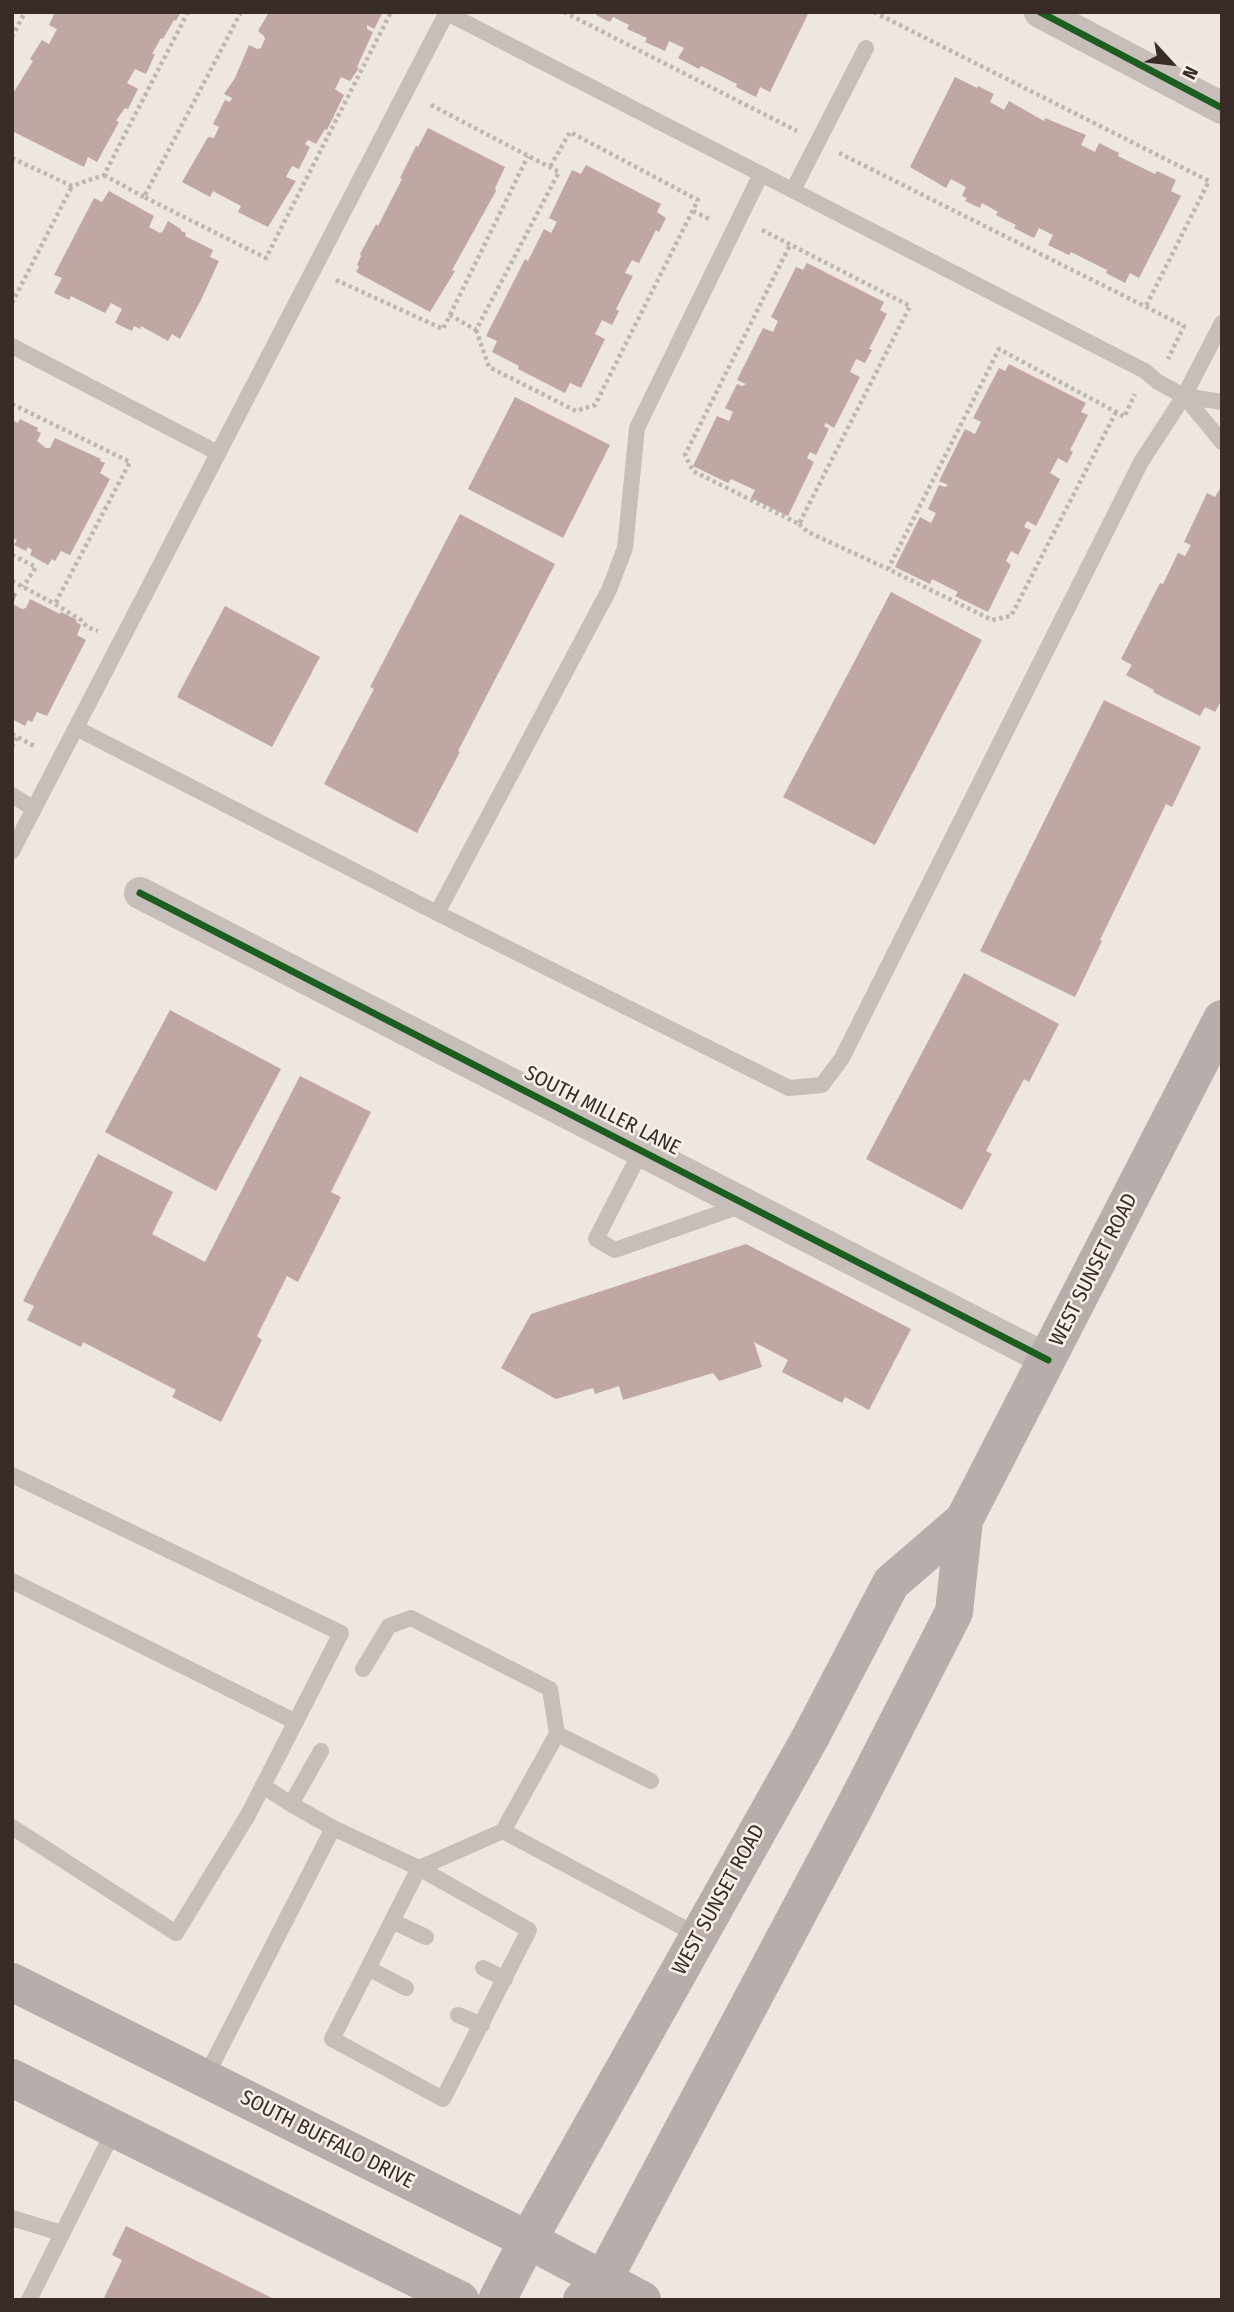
<!DOCTYPE html>
<style>
body{margin:0}
#map{position:relative;width:1234px;height:2312px;overflow:hidden;background:#eee6e1;font-family:"Fira Sans Condensed",sans-serif}
canvas{display:block}
.frame{position:absolute;inset:0;border:14px solid #382b28;pointer-events:none}
.north{position:absolute;left:1136px;top:28px;width:70px;height:70px;-webkit-text-stroke:5px #faefe9;paint-order:stroke;rotate:117deg;font-size:19px;font-weight:700;line-height:28px;text-align:center;color:#382b28}
.north::after{content:'';display:block;margin:auto;width:24px;height:32px;background:#382b28;clip-path:polygon(50% 0,100% 100%,50% 72%,0 100%)}
</style>
<div id="map">
<canvas width="1234" height="2312"></canvas>
<div class="frame"></div>
<div class="north">N</div>
</div>
<script>
const ctx = document.querySelector('canvas').getContext('2d');
ctx.lineJoin = 'round';
function paint(path, color) {
  ctx.fillStyle = color;
  ctx.fill(path, 'evenodd');
}
function toPath(rows) {
  const path = new Path2D();
  for (const r of rows) {
    path.moveTo(r[0], r[1]);
    for (let i = 2; i < r.length; i += 2) path.lineTo(r[i], r[i + 1]);
  }
  return path;
}
function stroke(path, color, width, dash) {
  ctx.strokeStyle = color;
  ctx.lineWidth = width;
  ctx.lineCap = dash ? 'butt' : 'round';
  ctx.setLineDash(dash || []);
  ctx.stroke(path);
}
function drawText(font, color, halo, rows, align = 'center') {
  ctx.font = font + ' "Fira Sans Condensed",sans-serif';
  ctx.lineWidth = 5;
  ctx.setLineDash([]);
  ctx.textBaseline = 'middle';
  ctx.strokeStyle = halo;
  ctx.fillStyle = color;
  for (const [text, x, y, turn = 0] of rows) {
    ctx.save();
    ctx.translate(x, y);
    ctx.rotate((+turn || 0) * Math.PI / 180);
    ctx.textAlign = isNaN(turn) ? turn : align;
    if (halo) ctx.strokeText(text, 0, 0);
    ctx.fillText(text, 0, 0);
    ctx.restore();
  }
}
paint(toPath([
 [55,12,181,12,176,21,174,20,163,39,161,38,152,54,155,54,146,74,135,69,127,83,138,89,128,109,125,108,116,121,119,122,97,162,88,157,84,167,12,131,12,95,33,61,30,59,42,40,49,44,57,29,49,25],
 [269,12,383,12,374,29,367,25,367,29,373,32,357,67,359,68,350,81,341,77,335,89,344,95,327,130,325,129,316,144,308,140,305,144,310,147,299,169,292,166,286,177,296,181,268,227,238,212,241,206,213,191,210,197,182,182,208,137,214,138,219,127,213,124,225,100,230,102,232,98,224,94,235,78,249,45,257,49,261,48,265,39,264,36,258,31],
 [597,12,809,12,770,92,760,87,756,97,736,87,737,84,701,66,699,69,678,58,684,48,669,41,665,51,645,42,647,38,627,29,629,25,613,17,610,22,596,15],
 [955,77,977,88,978,86,994,94,990,102,1004,110,1009,101,1044,121,1045,118,1086,135,1081,145,1095,152,1099,143,1119,153,1118,156,1155,174,1157,171,1176,180,1171,191,1181,196,1139,278,1130,273,1125,283,1106,273,1107,270,1071,252,1069,255,1048,245,1053,235,1039,228,1034,238,1014,228,1016,225,996,215,998,212,982,203,980,208,965,201,967,198,962,196,966,187,951,179,946,188,910,167],
 [428,128,505,167,495,188,496,191,452,270,455,271,430,312,356,272,359,267,357,265,361,256,360,254,376,224,378,226,402,179,400,178,416,146,418,147],
 [586,165,661,204,657,212,666,218,659,232,656,230,639,263,632,260,625,273,633,276,616,309,619,311,612,325,602,320,595,334,605,339,581,388,570,383,565,393,518,369,519,366,492,352,497,341,486,336,525,259,528,261,544,229,551,233,557,222,549,218,572,170,581,174],
 [109,191,154,216,149,227,160,233,163,231,168,221,181,229,181,231,186,233,185,236,213,250,210,257,219,261,201,300,180,339,172,334,168,341,141,326,140,329,134,326,132,331,115,323,122,309,111,303,105,313,71,296,69,300,54,293,62,278,54,275,94,198,102,202],
 [807,263,884,302,880,310,887,314,869,349,872,350,865,363,856,359,850,372,860,377,834,428,826,423,824,426,829,429,816,455,810,452,807,458,814,462,788,516,751,498,755,490,731,479,728,483,693,466,717,416,729,421,733,412,725,408,737,384,742,386,746,384,737,380,763,328,773,332,778,321,771,317,796,267,803,270],
 [1009,364,1086,403,1081,412,1088,415,1070,450,1073,452,1067,463,1058,458,1050,473,1060,479,1036,526,1027,521,1024,527,1031,530,1018,555,1011,551,1006,561,1011,565,988,612,955,596,958,592,932,579,930,584,895,567,920,517,931,523,936,513,928,509,939,485,945,487,948,485,939,481,965,429,975,434,981,422,973,418,999,368,1005,371],
 [515,397,610,445,563,538,468,489],
 [20,419,38,428,37,431,41,433,37,441,46,448,50,448,55,438,101,459,100,461,105,463,100,473,110,479,70,555,61,551,55,561,52,559,48,565,30,555,32,550,28,547,26,551,14,545,17,540,12,538,12,420,18,423],
 [1222,485,1222,699,1215,712,1205,707,1200,716,1153,692,1154,690,1126,675,1132,665,1121,659,1160,583,1163,584,1178,553,1185,556,1191,545,1184,542,1207,493,1215,497],
 [460,514,555,564,458,751,460,752,417,833,324,784,374,689,370,687],
 [12,591,17,594,13,604,22,609,26,608,30,599,60,614,61,612,77,620,76,622,81,625,77,635,86,640,47,716,37,712,32,722,28,720,25,726,12,719],
 [891,592,982,640,875,845,783,797],
 [225,606,320,657,272,747,177,697],
 [1104,700,1201,747,1172,807,1166,804,1100,940,1102,941,1075,997,980,951],
 [964,973,1059,1024,1029,1082,1024,1079,986,1151,992,1154,962,1210,866,1159],
 [170,1010,281,1069,216,1191,105,1132],
 [300,1076,371,1112,331,1192,341,1197,298,1282,287,1276,257,1336,262,1340,221,1422,172,1397,176,1390,83,1342,81,1347,27,1320,34,1306,23,1301,98,1154,173,1192,152,1234,205,1262],
 [746,1244,911,1329,869,1410,845,1397,842,1403,782,1372,788,1360,754,1342,762,1367,719,1381,713,1373,623,1400,619,1386,595,1394,593,1388,556,1399,501,1368,531,1314],
 [126,2226,276,2300,103,2300,122,2260,112,2255]
]), '#c1a7a3');
stroke(toPath([
 [241,12,144,197,266,258,391,12],
 [564,12,797,131],
 [874,12,1209,181,1146,306],
 [12,37,25,12],
 [839,153,1184,326,1168,359],
 [12,158,72,186,104,175,188,12],
 [104,175,144,197],
 [693,211,711,220],
 [762,230,910,306,799,524,693,471,685,455,790,245],
 [336,280,443,329,450,315,476,330,559,172,429,104],
 [12,303,72,186],
 [450,315,528,156],
 [476,330,489,367,576,411,595,405,698,200,570,132,550,167],
 [12,404,130,462,55,604],
 [1116,412,1011,616,992,620,888,569,999,349,1116,412,1124,417,1135,394],
 [799,524,808,532,888,569],
 [12,555,36,567,23,587],
 [12,581,55,604,81,620,87,627,98,631],
 [12,734,36,747],
 [12,747,17,737]
]), '#bfb6b3', 4.5, [3.5, 3.5]);
stroke(toPath([
 [447,13,1145,371,1158,382,1184,396],
 [793,190,866,48],
 [12,346,218,453],
 [1222,402,1184,396,1222,442],
 [76,728,437,913,789,1088,822,1085,842,1058,1141,462,1184,396,1222,323],
 [12,795,34,809],
 [12,851,447,12],
 [437,913,609,590,625,548,637,428,761,174],
 [641,1151,596,1239,615,1250,743,1205],
 [12,1475,341,1633,248,1815,176,1933,12,1827],
 [12,1581,296,1722],
 [363,1669,389,1626,411,1618,550,1689,557,1734],
 [321,1751,291,1804,333,1828],
 [263,1786,291,1804],
 [503,1831,557,1734,651,1781],
 [419,1868,503,1831,699,1936],
 [392,1921,426,1937],
 [368,1968,406,1988],
 [483,1968,505,1979],
 [458,2015,482,2025],
 [205,2078,333,1828,419,1868,332,2039,443,2099,529,1930,419,1868],
 [12,2218,61,2233],
 [29,2300,115,2128]
]), '#c7beba', 16);
stroke(toPath([
 [1040,12,1222,108],
 [140,893,1048,1360]
]), '#c7beba', 32);
stroke(toPath([
 [12,1982,528,2240,642,2300],
 [12,2078,460,2300],
 [497,2300,528,2240,810,1738,891,1583,964,1520],
 [582,2300,603,2280,854,1808,954,1612,964,1520,1222,1019]
]), '#b7aeab', 38);
stroke(toPath([
 [1040,12,1222,108],
 [140,893,1048,1360]
]), '#1b5e20', 7);
drawText('21px', '#382b28', '#faefe9', [
 ["SOUTH MILLER LANE",602,1111,27],
 ["WEST SUNSET ROAD",1094,1270,-63],
 ["WEST SUNSET ROAD",719,1900,-61],
 ["SOUTH BUFFALO DRIVE",327,2140,27]
]);
</script>
